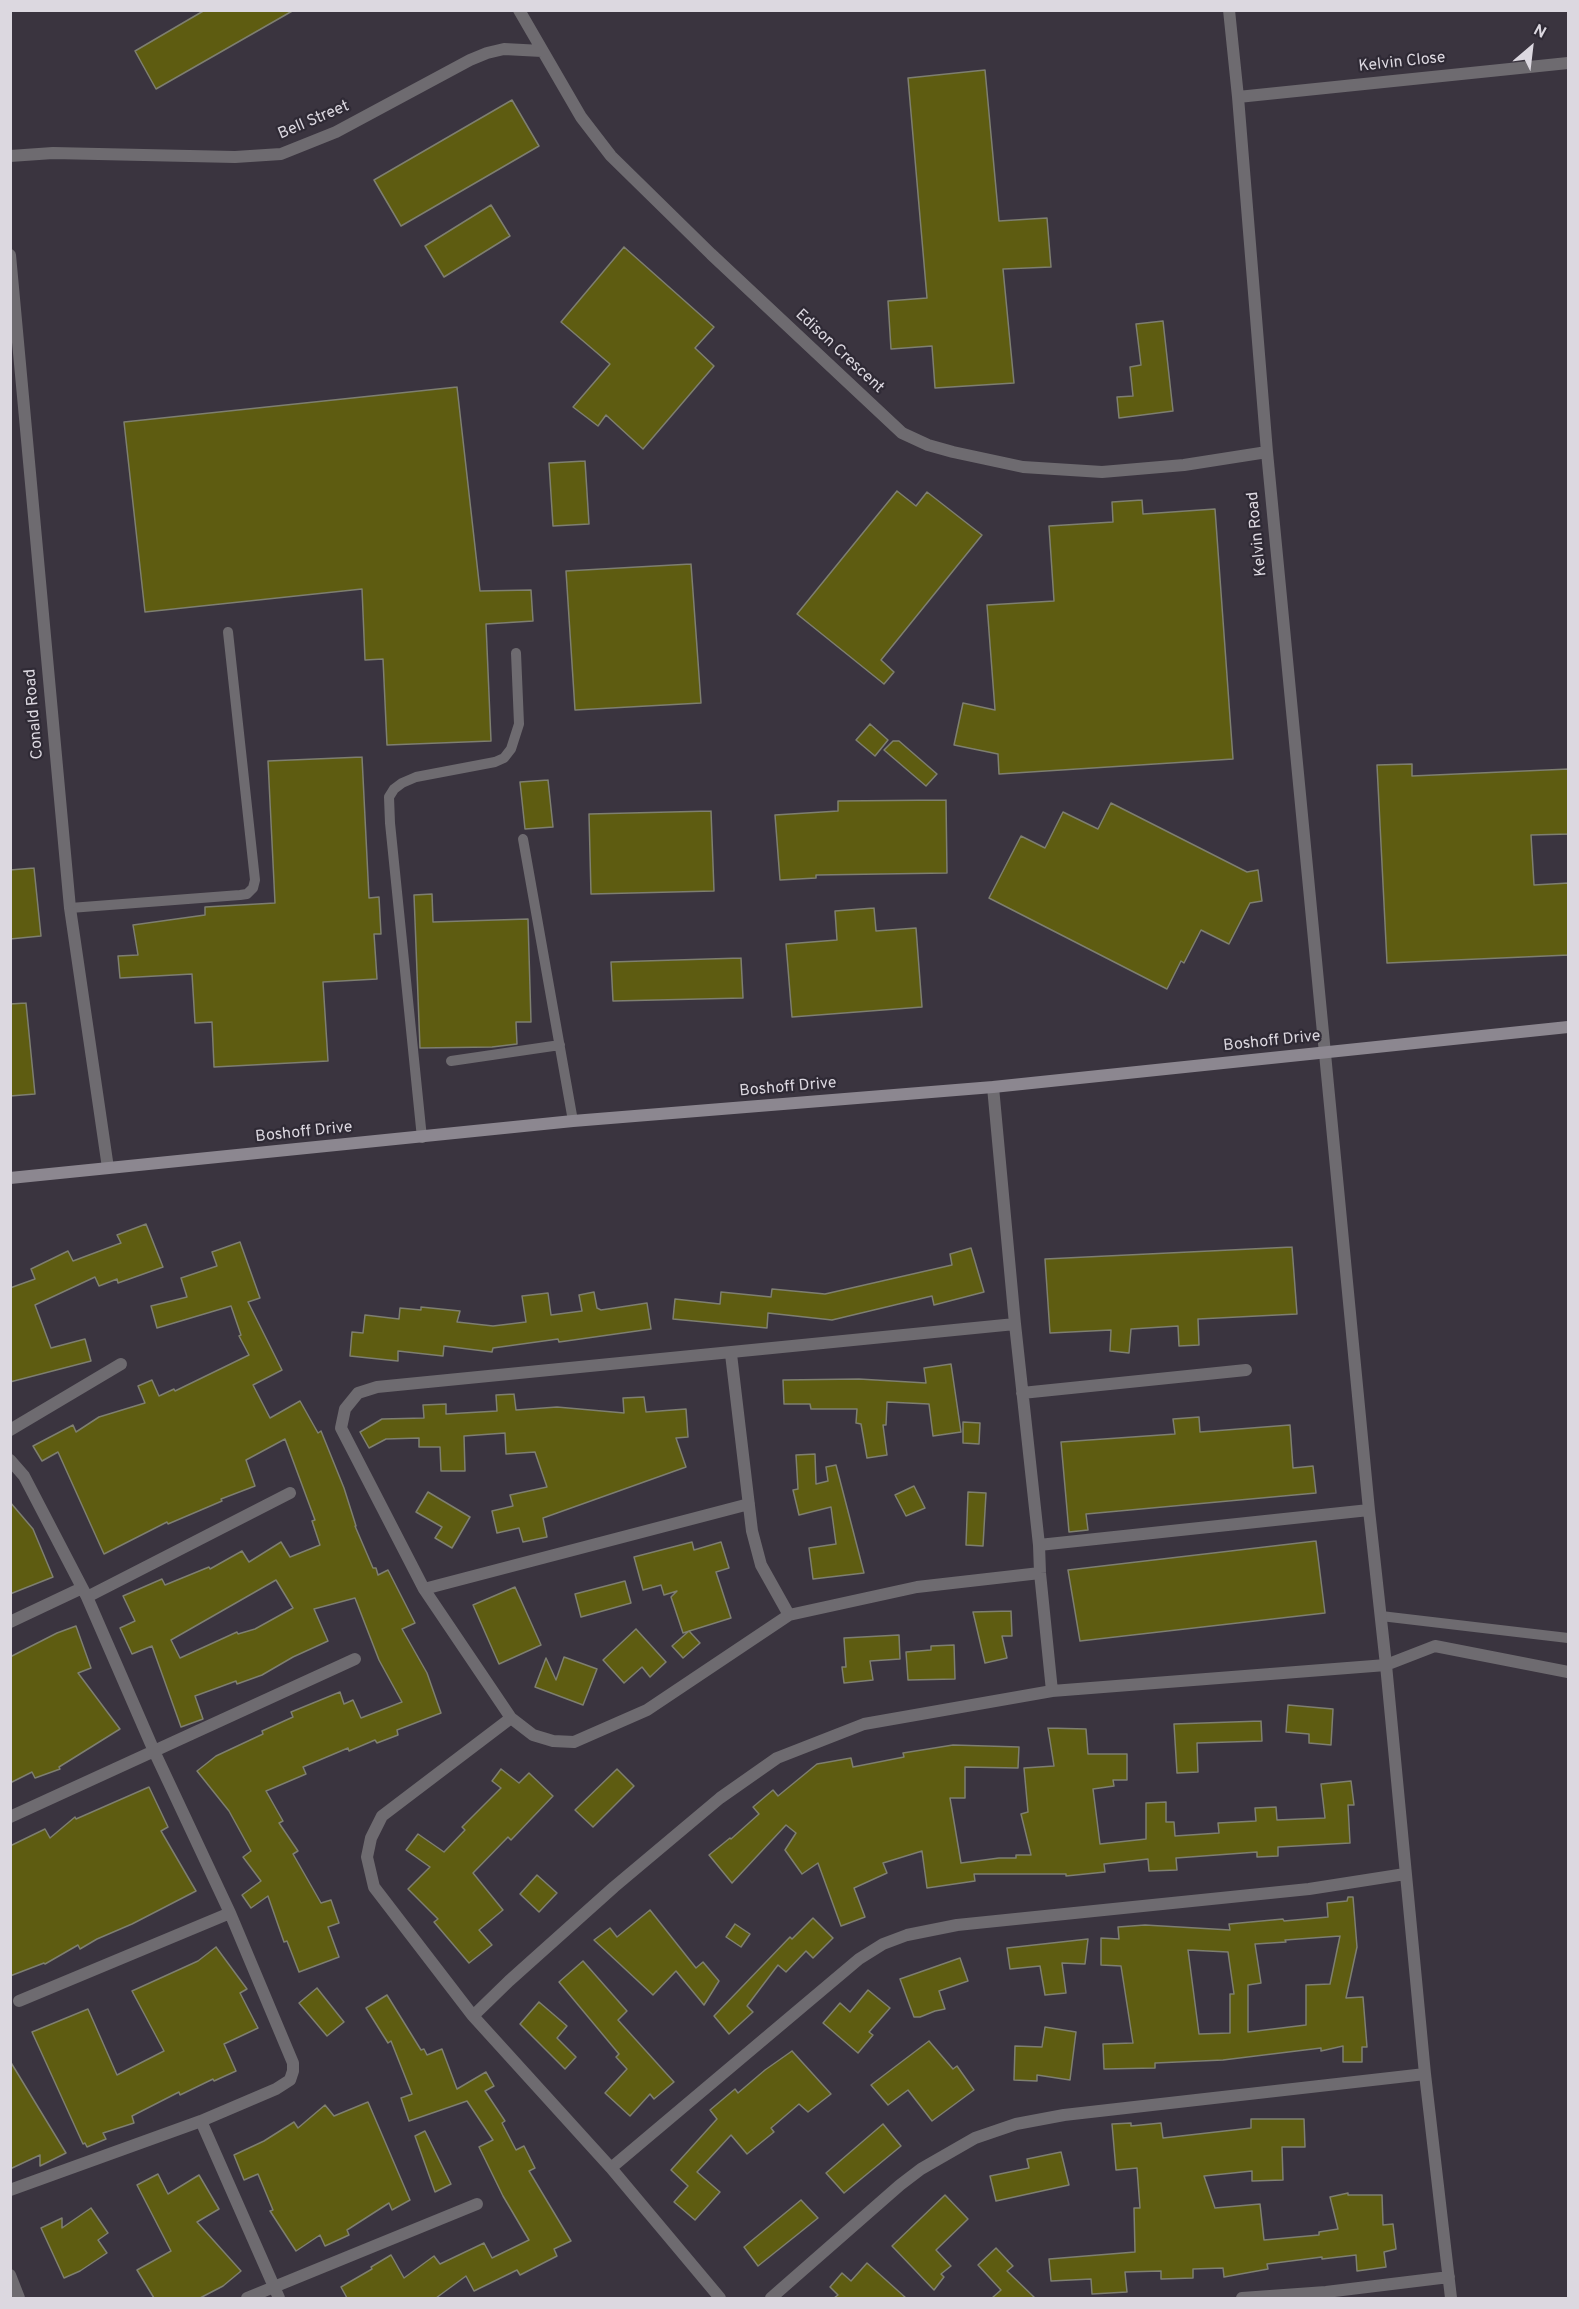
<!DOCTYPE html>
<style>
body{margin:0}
#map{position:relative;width:1579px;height:2309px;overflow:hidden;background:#3a343f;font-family:Overpass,sans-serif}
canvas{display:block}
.frame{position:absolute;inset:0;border:12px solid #dcd8e0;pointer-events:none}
.north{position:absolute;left:1501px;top:18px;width:60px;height:60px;-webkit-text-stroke:4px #2f2a35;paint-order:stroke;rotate:28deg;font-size:16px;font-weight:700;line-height:24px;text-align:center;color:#dcd8e0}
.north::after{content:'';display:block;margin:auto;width:21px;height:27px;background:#dcd8e0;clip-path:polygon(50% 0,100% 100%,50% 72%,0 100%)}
</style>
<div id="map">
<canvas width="1579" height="2309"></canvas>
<div class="frame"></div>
<div class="north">N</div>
</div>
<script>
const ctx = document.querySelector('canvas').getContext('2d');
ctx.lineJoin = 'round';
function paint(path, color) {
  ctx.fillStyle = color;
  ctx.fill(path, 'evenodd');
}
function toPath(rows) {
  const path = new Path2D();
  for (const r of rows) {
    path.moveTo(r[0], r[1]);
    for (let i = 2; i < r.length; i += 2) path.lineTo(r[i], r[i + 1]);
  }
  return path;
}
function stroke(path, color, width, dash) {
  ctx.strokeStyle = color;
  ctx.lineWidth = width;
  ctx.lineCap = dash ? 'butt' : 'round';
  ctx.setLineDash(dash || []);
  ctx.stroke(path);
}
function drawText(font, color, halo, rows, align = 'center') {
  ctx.font = font + ' Overpass,sans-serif';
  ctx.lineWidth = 4.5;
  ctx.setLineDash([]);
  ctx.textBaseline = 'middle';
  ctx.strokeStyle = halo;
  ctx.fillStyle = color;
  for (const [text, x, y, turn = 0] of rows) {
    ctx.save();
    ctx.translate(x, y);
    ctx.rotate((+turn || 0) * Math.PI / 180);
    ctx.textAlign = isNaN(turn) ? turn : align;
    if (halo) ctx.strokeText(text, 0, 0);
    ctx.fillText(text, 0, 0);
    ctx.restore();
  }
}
const building = toPath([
 [205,10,294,10,156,89,135,51,205,10],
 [985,70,999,221,1047,218,1051,267,1003,269,1014,383,935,388,932,346,891,349,888,301,927,298,908,78,985,70],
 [512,100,539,146,401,226,374,180,512,100],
 [491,205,510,236,444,277,425,246,491,205],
 [624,247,714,327,695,348,714,366,643,449,606,415,598,426,573,407,610,364,561,322,624,247],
 [1163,321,1173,411,1119,418,1117,397,1133,396,1130,367,1141,365,1136,324,1163,321],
 [457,387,480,591,531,590,533,621,486,624,491,741,387,745,383,659,365,660,362,589,145,612,124,422,457,387],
 [585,461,589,524,553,526,549,463,585,461],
 [897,491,916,506,927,492,982,535,881,660,894,672,884,684,797,614,897,491],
 [1142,500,1143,514,1215,509,1233,759,999,774,998,754,954,745,963,703,995,710,987,605,1054,601,1049,526,1113,522,1112,502,1142,500],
 [691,564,701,703,575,710,566,571,691,564],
 [870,724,888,740,875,756,856,740,870,724],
 [893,741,899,741,937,774,926,786,884,750,893,741],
 [362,757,369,898,379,897,381,934,374,934,377,979,323,982,328,1061,214,1067,212,1022,195,1023,192,974,120,978,118,956,138,955,133,925,205,915,205,907,275,903,268,761,362,757],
 [1412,764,1412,776,1569,769,1569,834,1531,835,1534,885,1569,883,1569,955,1387,963,1377,765,1412,764],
 [548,780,553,827,525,829,520,782,548,780],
 [946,800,947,873,816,875,816,878,780,880,775,815,838,811,838,801,946,800],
 [1111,803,1247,872,1258,870,1262,901,1250,903,1229,944,1201,930,1184,963,1181,961,1167,989,989,898,1021,836,1045,848,1063,812,1098,829,1111,803],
 [711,811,714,891,591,894,589,814,711,811],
 [34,868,41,936,10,939,10,870,34,868],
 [432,894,433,922,528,919,531,1022,516,1022,517,1044,492,1047,420,1048,414,895,432,894],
 [874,908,876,931,916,928,922,1007,792,1017,786,944,837,940,835,911,874,908],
 [741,958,743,998,613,1001,611,962,741,958],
 [26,1003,35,1094,10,1096,10,1004,26,1003],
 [146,1224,163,1267,118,1283,117,1279,99,1286,95,1277,35,1305,51,1348,85,1339,91,1361,10,1382,10,1288,35,1279,31,1269,68,1251,73,1261,121,1243,117,1235,146,1224],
 [240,1242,260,1298,248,1302,282,1370,253,1385,270,1418,300,1401,318,1433,321,1431,344,1488,356,1526,355,1526,373,1568,376,1568,378,1575,388,1570,415,1623,402,1629,427,1673,441,1713,397,1730,398,1735,377,1743,375,1740,349,1751,348,1748,303,1767,306,1774,266,1791,283,1821,279,1823,298,1851,293,1854,321,1903,331,1900,339,1923,328,1927,339,1957,299,1972,287,1941,284,1942,268,1896,251,1908,242,1895,261,1881,243,1857,251,1851,229,1811,197,1771,216,1756,263,1734,262,1731,293,1717,291,1712,340,1692,344,1704,353,1700,361,1718,402,1702,379,1660,355,1598,314,1609,328,1641,293,1657,262,1675,237,1684,236,1681,195,1696,203,1719,181,1727,152,1646,132,1654,120,1628,135,1621,123,1596,162,1579,165,1585,209,1567,210,1569,242,1551,249,1562,281,1542,290,1557,320,1545,312,1521,315,1520,285,1439,246,1460,255,1486,221,1499,222,1501,168,1524,167,1522,104,1554,58,1452,42,1461,33,1446,73,1425,76,1432,99,1417,145,1403,138,1386,152,1380,159,1396,174,1389,175,1391,249,1355,239,1336,241,1335,231,1306,157,1328,151,1306,187,1297,181,1278,217,1266,212,1252,240,1242],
 [276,1580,293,1608,255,1629,238,1634,237,1632,180,1658,171,1640,276,1580],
 [1292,1247,1297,1314,1198,1319,1199,1345,1179,1346,1178,1326,1131,1329,1129,1353,1110,1351,1111,1330,1050,1333,1045,1259,1292,1247],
 [971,1248,984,1292,934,1305,932,1296,832,1320,768,1313,767,1328,673,1319,675,1299,720,1304,721,1292,771,1297,772,1289,825,1294,952,1265,950,1254,971,1248],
 [594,1292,597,1308,601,1310,647,1303,651,1329,559,1342,558,1339,493,1348,492,1352,444,1346,443,1356,398,1351,398,1361,350,1356,352,1332,363,1333,365,1315,399,1319,400,1308,421,1310,421,1307,460,1311,457,1322,493,1326,526,1322,522,1296,548,1293,551,1315,582,1311,579,1295,594,1292],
 [951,1364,961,1432,933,1436,929,1404,887,1402,886,1425,883,1425,887,1455,867,1458,861,1424,856,1423,857,1409,811,1409,810,1404,784,1404,783,1380,859,1379,926,1383,924,1368,951,1364],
 [514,1394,516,1410,557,1407,624,1413,623,1398,644,1397,646,1412,686,1409,688,1437,676,1438,686,1467,543,1518,547,1537,523,1542,519,1528,497,1533,492,1511,513,1506,510,1495,547,1487,535,1452,506,1454,505,1433,464,1436,465,1471,441,1471,440,1447,419,1447,419,1438,386,1439,369,1448,360,1432,382,1419,424,1418,423,1405,446,1404,446,1414,497,1411,496,1395,514,1394],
 [1199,1417,1200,1432,1290,1425,1293,1468,1313,1466,1316,1493,1086,1514,1088,1530,1069,1532,1061,1442,1175,1434,1173,1419,1199,1417],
 [963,1422,980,1423,979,1444,963,1443,963,1422],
 [815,1454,816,1484,828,1481,826,1467,836,1465,864,1573,813,1579,809,1548,836,1544,831,1507,799,1515,793,1490,798,1489,796,1455,815,1454],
 [914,1486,925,1508,906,1516,895,1495,914,1486],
 [428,1492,470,1517,452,1548,435,1538,442,1527,416,1512,428,1492],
 [968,1492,986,1493,983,1546,966,1545,968,1492],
 [10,1502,33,1529,53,1577,10,1594,10,1502],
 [1316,1541,1325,1613,1080,1641,1068,1570,1316,1541],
 [692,1542,694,1550,721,1542,729,1568,716,1572,731,1618,683,1633,671,1597,677,1591,664,1595,661,1585,643,1590,634,1557,692,1542],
 [625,1581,631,1603,581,1617,575,1594,625,1581],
 [515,1587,541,1645,499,1664,473,1605,515,1587],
 [1011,1611,1012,1636,1002,1636,1007,1658,985,1663,973,1612,1011,1611],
 [76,1626,91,1668,78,1673,120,1729,59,1767,60,1769,35,1778,32,1772,10,1783,10,1657,57,1633,76,1626],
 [636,1629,666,1662,650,1677,642,1667,624,1683,603,1660,636,1629],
 [689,1631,700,1643,683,1658,672,1646,689,1631],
 [899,1635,900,1659,870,1661,873,1680,844,1683,842,1667,846,1667,844,1638,899,1635],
 [954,1645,955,1679,908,1680,906,1652,931,1650,931,1646,954,1645],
 [564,1657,597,1669,583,1705,535,1687,546,1658,556,1680,564,1657],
 [1288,1705,1333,1709,1331,1745,1309,1743,1309,1734,1286,1732,1288,1705],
 [1261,1721,1262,1741,1197,1743,1198,1772,1177,1773,1174,1724,1261,1721],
 [1048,1728,1086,1729,1088,1754,1127,1754,1127,1780,1113,1780,1114,1786,1093,1789,1100,1844,1146,1839,1146,1803,1166,1802,1166,1822,1174,1822,1175,1836,1219,1833,1218,1823,1256,1821,1255,1808,1276,1807,1277,1820,1325,1818,1321,1784,1351,1781,1354,1805,1348,1805,1350,1843,1278,1847,1278,1856,1257,1857,1257,1852,1176,1858,1177,1870,1149,1871,1148,1859,1104,1864,1105,1872,1066,1876,1066,1874,974,1874,975,1881,927,1888,922,1851,883,1863,887,1873,854,1888,865,1917,841,1926,818,1863,802,1874,785,1850,796,1833,786,1825,732,1883,709,1855,730,1838,731,1839,759,1814,753,1807,773,1790,778,1796,817,1764,851,1758,853,1767,904,1757,903,1753,953,1745,1019,1747,1018,1768,965,1767,965,1798,950,1798,961,1863,999,1858,1016,1858,1016,1855,1031,1855,1021,1814,1028,1812,1024,1768,1054,1766,1048,1728],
 [501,1769,519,1783,529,1773,553,1796,511,1840,508,1837,473,1873,503,1910,479,1930,492,1945,469,1963,434,1922,438,1919,408,1889,430,1867,406,1850,418,1834,444,1852,465,1830,462,1827,501,1788,492,1781,501,1769],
 [617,1769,634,1786,593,1827,575,1810,617,1769],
 [149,1787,168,1827,161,1831,196,1891,132,1924,97,1939,80,1949,78,1945,45,1964,44,1963,10,1976,10,1846,45,1829,50,1838,75,1817,76,1819,149,1787],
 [537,1875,557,1893,539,1912,520,1894,537,1875],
 [1348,1897,1353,1897,1357,1947,1346,1998,1363,1997,1367,2047,1362,2047,1362,2062,1343,2062,1343,2046,1321,2051,1321,2048,1223,2060,1155,2063,1155,2068,1104,2069,1103,2044,1133,2043,1121,1966,1101,1965,1101,1938,1119,1939,1118,1927,1145,1925,1230,1930,1229,1924,1283,1919,1284,1921,1328,1917,1327,1903,1347,1901,1348,1897],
 [1340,1936,1330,1984,1306,1985,1306,2025,1248,2032,1248,1985,1261,1983,1255,1944,1286,1942,1285,1940,1340,1936],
 [1188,1950,1228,1952,1234,1994,1230,1994,1230,2033,1199,2034,1188,1950],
 [650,1910,696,1968,703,1962,719,1981,704,2005,676,1971,653,1995,594,1940,610,1928,617,1937,650,1910],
 [813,1918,833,1938,813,1958,806,1951,786,1972,778,1965,747,2006,753,2012,729,2034,714,2016,790,1937,792,1939,813,1918],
 [735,1924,750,1934,741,1947,726,1937,735,1924],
 [1088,1939,1085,1964,1062,1963,1066,1993,1045,1995,1040,1966,1010,1969,1007,1948,1088,1939],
 [216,1947,247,1989,240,1993,258,2028,224,2044,236,2071,214,2081,213,2079,180,2095,179,2092,132,2116,134,2123,103,2133,106,2139,87,2147,85,2143,83,2144,32,2032,88,2009,117,2075,164,2051,132,1991,198,1961,216,1947],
 [960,1958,968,1981,939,1991,945,2009,935,2011,920,2017,914,2017,900,1979,960,1958],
 [583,1961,627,2011,618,2020,674,2082,654,2099,650,2094,630,2116,605,2093,627,2069,616,2057,619,2054,559,1982,583,1961],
 [317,1988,344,2022,327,2036,299,2003,317,1988],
 [868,1990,890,2008,869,2032,873,2035,858,2053,823,2023,840,2003,850,2012,868,1990],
 [387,1995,421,2050,424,2049,427,2055,442,2049,457,2089,486,2072,494,2086,485,2091,505,2121,502,2123,516,2150,524,2146,535,2168,529,2171,571,2241,554,2249,557,2256,520,2275,517,2270,474,2291,466,2276,436,2298,347,2298,341,2287,372,2269,371,2267,391,2255,404,2278,434,2256,440,2264,484,2243,492,2258,529,2240,503,2196,479,2147,493,2140,467,2101,409,2121,401,2098,412,2094,391,2041,388,2043,366,2008,387,1995],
 [539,2002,567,2026,557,2038,576,2057,565,2069,520,2024,539,2002],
 [1045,2027,1076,2032,1070,2080,1037,2075,1037,2081,1014,2080,1015,2046,1042,2047,1045,2027],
 [929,2041,953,2069,957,2066,974,2090,932,2121,908,2090,888,2105,871,2085,929,2041],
 [792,2051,831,2094,808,2112,799,2104,771,2128,774,2132,747,2154,731,2135,697,2172,720,2192,695,2220,674,2202,688,2186,671,2170,717,2119,710,2110,735,2089,738,2093,765,2070,792,2051],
 [10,2061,66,2153,40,2166,40,2155,10,2169,10,2061],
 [368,2102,410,2200,392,2210,389,2203,347,2230,349,2235,325,2246,320,2235,296,2251,270,2211,273,2210,258,2174,244,2180,234,2155,264,2141,294,2122,298,2128,325,2105,334,2116,368,2102],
 [1251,2119,1304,2119,1305,2147,1282,2147,1283,2180,1252,2181,1252,2171,1204,2176,1215,2208,1260,2204,1264,2240,1319,2235,1319,2232,1338,2229,1330,2197,1348,2193,1348,2195,1382,2195,1383,2225,1393,2224,1396,2249,1384,2252,1386,2267,1357,2271,1356,2255,1322,2259,1322,2257,1267,2264,1268,2269,1224,2277,1223,2268,1193,2269,1193,2278,1161,2279,1161,2271,1125,2272,1127,2292,1092,2294,1091,2279,1051,2281,1049,2259,1135,2252,1134,2208,1140,2208,1137,2168,1116,2170,1112,2124,1131,2123,1131,2126,1161,2123,1163,2138,1251,2128,1251,2119],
 [883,2124,901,2146,844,2193,826,2173,883,2124],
 [425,2131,451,2184,435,2192,415,2136,425,2131],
 [1061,2152,1069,2185,996,2201,990,2176,1029,2168,1027,2159,1061,2152],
 [158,2174,168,2194,199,2175,219,2209,197,2222,241,2271,223,2286,200,2298,154,2298,137,2270,171,2251,137,2185,158,2174],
 [945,2195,968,2219,936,2250,951,2266,941,2274,944,2277,934,2290,892,2246,945,2195],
 [801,2200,818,2218,758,2266,744,2247,801,2200],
 [91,2208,108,2233,98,2240,107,2253,80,2271,64,2278,41,2228,62,2218,62,2228,91,2208],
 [996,2248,1013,2266,1007,2271,1035,2298,992,2298,1001,2290,978,2265,996,2248],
 [867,2263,906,2298,834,2298,838,2295,830,2287,842,2273,851,2281,867,2263]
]);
paint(building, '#5e5c11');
stroke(building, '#7e7f70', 1.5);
stroke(toPath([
 [523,839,573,1121],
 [70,908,240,895,247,894,253,888,255,880,228,632],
 [451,1061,560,1045],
 [422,1138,390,823,389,797,394,789,402,783,416,777,495,762,504,758,511,749,519,724,516,653],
 [1381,1616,1568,1638]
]), '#6e6b70', 10);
stroke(toPath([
 [519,10,581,117,611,156,711,254,902,433,928,445,953,452,1023,467,1102,472,1184,465,1267,452],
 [1229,10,1238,97,1267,452,1369,1510,1386,1665,1425,2074,1451,2298],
 [1238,97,1568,63],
 [10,156,53,153,235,157,281,154,336,132,470,60,487,53,504,49,542,51],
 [10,255,70,908,108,1168],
 [993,1087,1015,1324],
 [731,1354,752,1531,761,1565,789,1615,917,1587,1040,1573],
 [1022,1393,1246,1370],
 [10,1430,121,1364],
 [10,1460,24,1476,87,1597,154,1751,230,1913,293,2063,293,2071,290,2080,276,2089,201,2121,10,2190],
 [1039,1545,1369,1510],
 [424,1589,749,1504],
 [87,1597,290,1493],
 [10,1622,82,1588],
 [511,1718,533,1735,553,1741,574,1742,647,1710,789,1615],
 [10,1817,355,1659],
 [19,2001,230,1913],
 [473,2016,374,1887,367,1857,371,1838,382,1816,511,1718,424,1589,341,1428,345,1409,358,1393,377,1387,1015,1324,1039,1545,1040,1573,1052,1691],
 [201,2121,279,2298],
 [611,2168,859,1959,883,1944,907,1935,957,1925,1309,1889,1405,1874],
 [10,2275,19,2298],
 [247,2298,477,2204],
 [720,2298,611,2168,473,2016,509,1981,614,1887,720,1798,777,1758,864,1724,1052,1691,1386,1665,1435,1646,1568,1672],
 [771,2298,900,2185,921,2169,975,2138,1016,2124,1064,2115,1425,2074],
 [1242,2298,1326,2292,1449,2277]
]), '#6e6b70', 12);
stroke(toPath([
 [10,1178,573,1121,993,1087,1568,1027]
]), '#8c8790', 12);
drawText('16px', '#dcd8e0', '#2f2a35', [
 ["Kelvin Close",1402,63,-6],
 ["Bell Street",314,121,-23],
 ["Edison Crescent",839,352,43],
 ["Kelvin Road",1258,534,-96],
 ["Conald Road",35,714,-95],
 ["Boshoff Drive",1272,1042,-6],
 ["Boshoff Drive",788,1088,-5],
 ["Boshoff Drive",304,1133,-6]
]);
</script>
